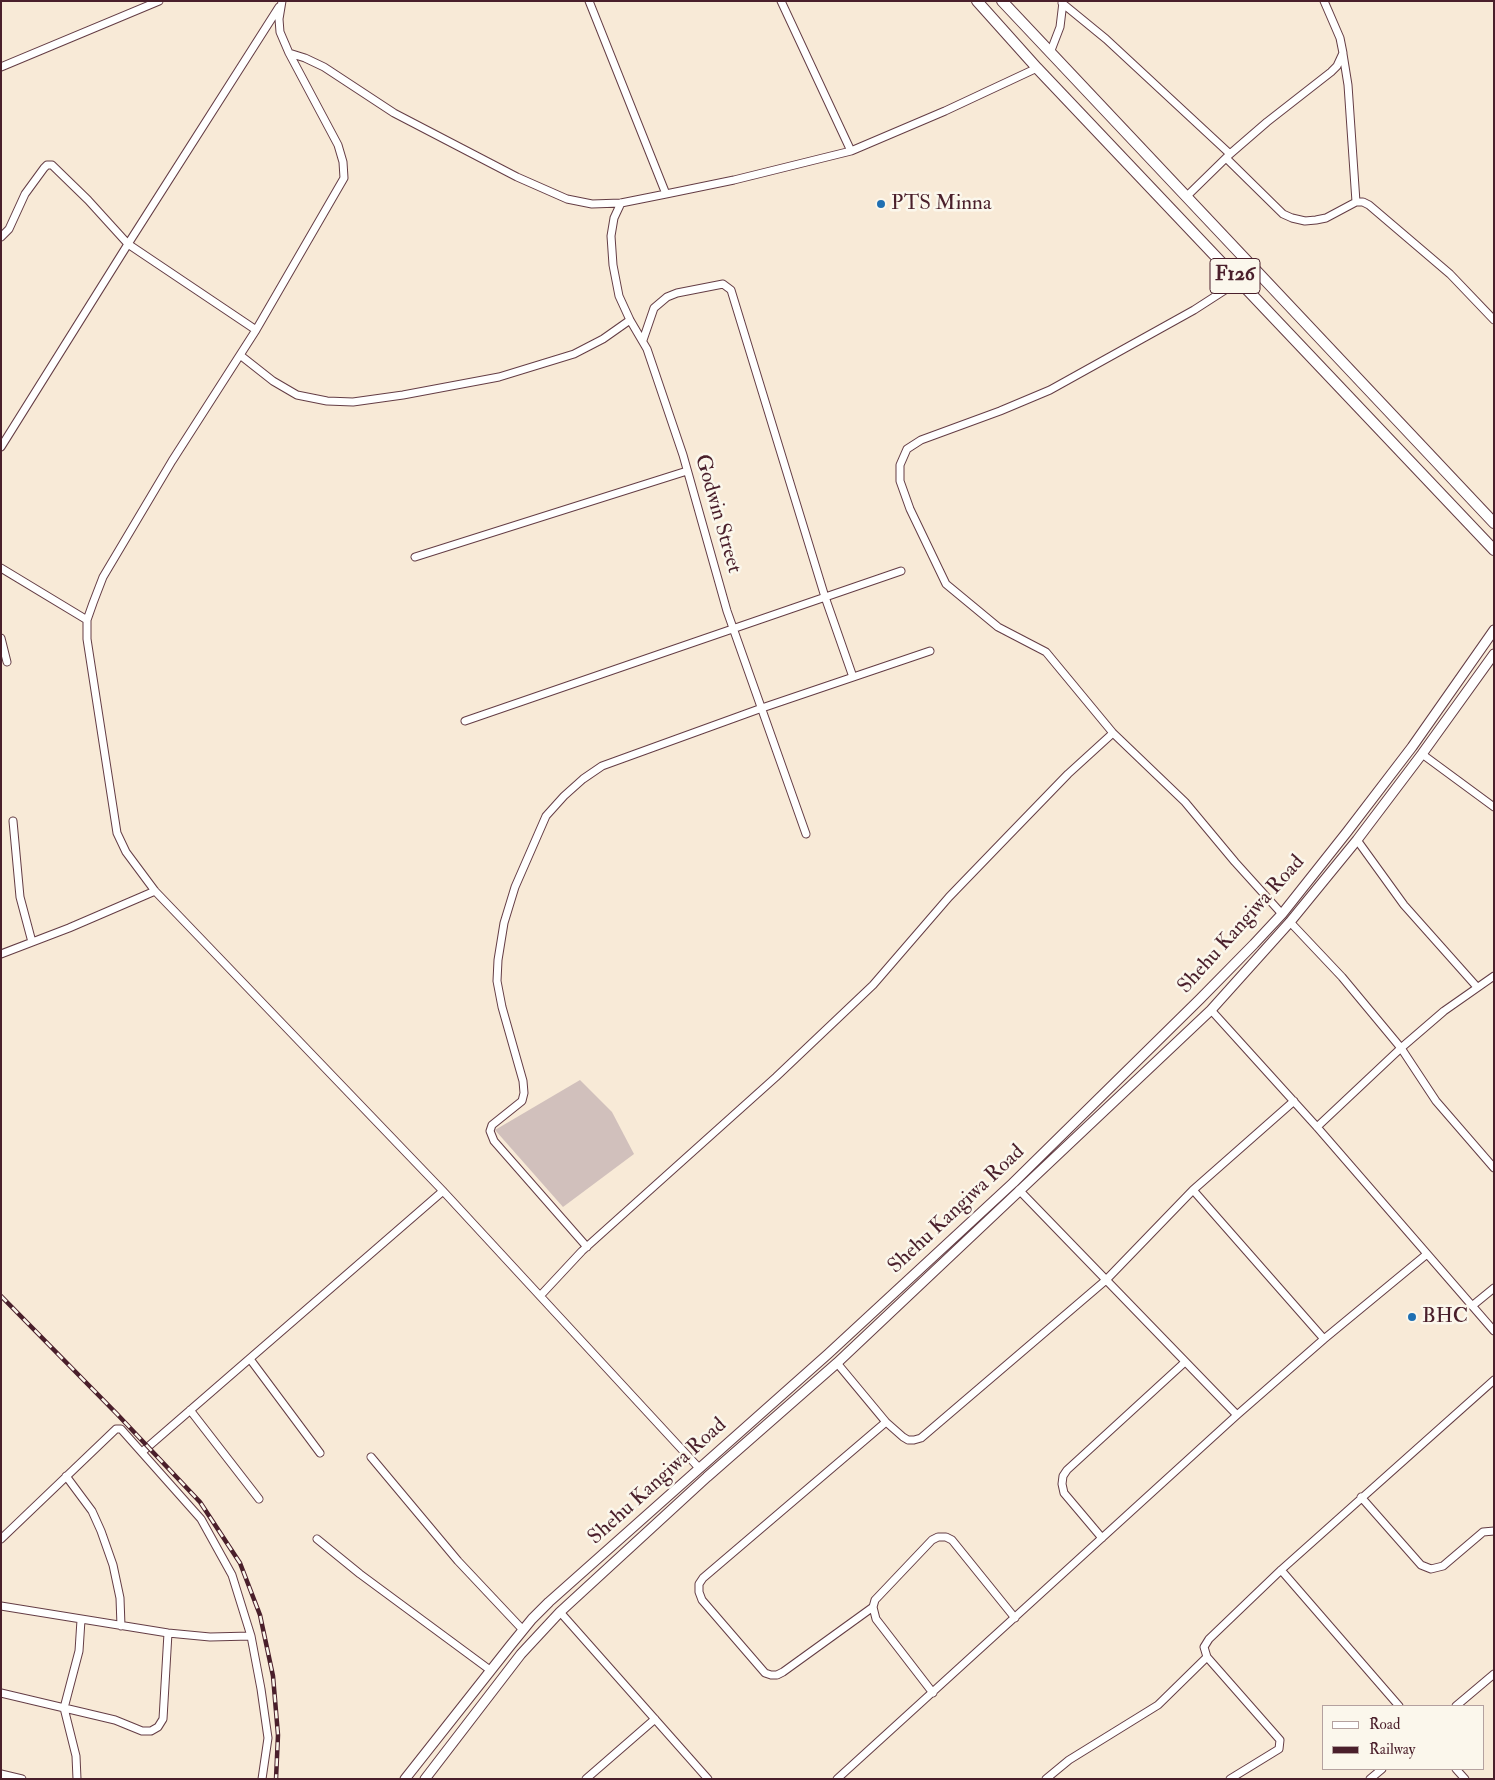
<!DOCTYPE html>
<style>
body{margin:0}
#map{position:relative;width:1495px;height:1780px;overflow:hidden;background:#f8ead7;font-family:"IM FELL Double Pica",serif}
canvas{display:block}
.frame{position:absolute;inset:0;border:2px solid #4a1f2b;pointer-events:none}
.legend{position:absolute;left:1322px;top:1705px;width:162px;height:65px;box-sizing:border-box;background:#fbf7ec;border:1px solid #b4a19f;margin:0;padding:6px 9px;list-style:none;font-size:15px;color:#4a1f2b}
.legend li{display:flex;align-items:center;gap:10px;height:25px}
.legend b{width:25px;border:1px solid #b4a19f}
</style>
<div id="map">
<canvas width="1495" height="1780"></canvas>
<div class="frame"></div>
<ul class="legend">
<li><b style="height:6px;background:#fff"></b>Road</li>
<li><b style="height:6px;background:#4a1f2b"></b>Railway</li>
</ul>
</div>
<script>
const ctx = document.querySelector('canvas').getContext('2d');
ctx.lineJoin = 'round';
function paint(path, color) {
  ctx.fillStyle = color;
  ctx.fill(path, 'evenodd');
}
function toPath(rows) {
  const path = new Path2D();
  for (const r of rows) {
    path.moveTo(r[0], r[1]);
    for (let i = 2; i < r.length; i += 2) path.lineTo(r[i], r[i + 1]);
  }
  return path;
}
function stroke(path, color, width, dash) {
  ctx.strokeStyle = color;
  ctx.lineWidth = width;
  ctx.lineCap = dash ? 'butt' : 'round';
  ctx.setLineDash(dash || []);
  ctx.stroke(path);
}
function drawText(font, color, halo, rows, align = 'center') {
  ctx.font = font + ' "IM FELL Double Pica",serif';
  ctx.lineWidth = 5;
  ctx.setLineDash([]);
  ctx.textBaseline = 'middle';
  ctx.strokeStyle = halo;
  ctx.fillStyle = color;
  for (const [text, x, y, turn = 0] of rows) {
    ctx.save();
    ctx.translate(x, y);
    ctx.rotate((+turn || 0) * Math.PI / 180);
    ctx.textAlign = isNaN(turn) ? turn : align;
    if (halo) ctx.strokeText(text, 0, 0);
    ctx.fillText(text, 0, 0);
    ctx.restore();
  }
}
paint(toPath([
 [580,1080,612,1112,634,1154,563,1207,495,1130]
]), '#d1c0bc');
const minor = toPath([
 [282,1,279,19,280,32,289,53,338,145,343,162,344,178,256,330,172,461,103,577,93,603,87,620,87,639,117,833,126,852,155,891,443,1191,699,1468],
 [589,1,666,194],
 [781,1,851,151],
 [1062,3,1106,39,1230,154],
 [289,53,305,58,324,67,394,113,517,177,567,199,592,204,621,203,666,194,734,180,851,151,945,111,1037,68],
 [1050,53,1060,27,1063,2],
 [1343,54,1348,85,1356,202],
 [1,67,159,1],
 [1226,158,1283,214,1292,218,1305,221,1316,220,1326,218,1356,202,1363,202,1369,205,1450,274,1494,320],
 [1186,197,1230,154,1267,122,1331,72,1337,66,1343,53,1340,38,1324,1],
 [621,203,614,218,611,236,613,265,619,296,630,320,647,349,683,455,727,611,806,834],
 [1,237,9,229,25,194,44,168,47,165,52,165,88,200,128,244,256,330],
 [1239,281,1194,310,1050,390,1000,411,921,440,907,449,900,465,900,481,910,509,946,584,998,627,1046,652,1113,733,1185,802,1235,862,1282,914],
 [643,340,654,308,667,297,677,293,723,284,731,290,825,597,853,677],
 [240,355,273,381,297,395,327,401,353,402,403,395,499,377,574,354,603,339,630,320],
 [1,447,128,244,279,7],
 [415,557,687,471],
 [1,568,87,620],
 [1,638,7,662],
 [465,721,901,571],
 [1422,754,1494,807],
 [13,821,20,897,32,942],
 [1357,840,1404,905,1477,987],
 [1290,922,1342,977,1401,1048,1436,1101,1494,1168],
 [1,954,69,928,155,891],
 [1211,1010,1317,1127,1494,1331],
 [1317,1127,1401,1048,1444,1011,1494,976],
 [1019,1190,1237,1415],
 [1193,1190,1324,1339],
 [587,1247,494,1141,490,1131,492,1125,522,1101,524,1093,523,1081,502,1007,497,981,498,960,504,923,515,887,546,816,564,796,583,779,602,766,762,708,930,651],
 [540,1296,582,1251,776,1077,873,985,949,897,1006,838,1068,774,1113,733],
 [1472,1306,1494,1288],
 [250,1359,320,1453],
 [837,1363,886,1422,903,1437,908,1440,914,1440,921,1438,1106,1280,1193,1190,1294,1101],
 [190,1410,259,1499],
 [142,1452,443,1191],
 [371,1457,458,1561,523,1630],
 [66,1476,92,1511,101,1531,113,1565,120,1598,121,1626],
 [1361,1497,1421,1565,1431,1569,1443,1566,1483,1532,1494,1531],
 [1102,1538,1064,1493,1062,1484,1063,1476,1067,1470,1185,1362],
 [1,1539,116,1429,121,1429,201,1519,232,1575,251,1636,261,1689,268,1738,262,1779],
 [317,1539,360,1574,490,1670],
 [1281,1570,1399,1706],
 [1,1606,168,1633,210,1637,251,1636],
 [873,1607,783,1672,777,1675,771,1675,765,1673,702,1600,699,1592,699,1584,703,1578,886,1422],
 [560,1612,708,1779],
 [1207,1657,1280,1740,1279,1749,1230,1779],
 [1,1693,115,1720,142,1731,151,1731,158,1727,163,1719,168,1633],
 [933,1693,876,1619,873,1607,875,1600,932,1540,938,1537,946,1537,952,1540,1015,1618],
 [1456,1706,1494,1674],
 [1456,1769,1465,1779],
 [1,1774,22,1779],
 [77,1779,76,1756,64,1708,79,1651,81,1620],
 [586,1779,655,1719],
 [837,1779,1237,1415,1324,1339,1427,1254],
 [1046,1779,1069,1760,1158,1705,1207,1657,1204,1647,1209,1639,1281,1570,1494,1380],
 [1370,1779,1382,1769]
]);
const secondary = toPath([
 [405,1779,510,1646,532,1619,549,1602,828,1354,1013,1183,1200,999,1254,944,1282,914,1347,832,1412,747,1494,630],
 [425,1779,521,1654,560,1612,707,1477,837,1363,1211,1010,1290,922,1357,840,1422,754,1494,654]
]);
const primary = toPath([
 [977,1,1037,68,1494,550],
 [1002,1,1494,523]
]);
stroke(minor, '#643d45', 9);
stroke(secondary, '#643d45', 11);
stroke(primary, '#643d45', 12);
stroke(minor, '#fff', 7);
stroke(secondary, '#fff', 9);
stroke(primary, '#fff', 10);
const rail = toPath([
 [1,1296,117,1414,200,1502,240,1563,260,1615,273,1676,278,1735,276,1779]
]);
stroke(rail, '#4a1f2b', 4.5);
stroke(rail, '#fbf7ec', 2.5, [8]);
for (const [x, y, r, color] of [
 [881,204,5,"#1f6fb2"],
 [1412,1317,5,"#1f6fb2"]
]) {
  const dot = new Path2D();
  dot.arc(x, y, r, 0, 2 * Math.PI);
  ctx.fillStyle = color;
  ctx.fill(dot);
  stroke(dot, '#fbf7ec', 2);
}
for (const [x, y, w] of [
 [1235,276,50]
]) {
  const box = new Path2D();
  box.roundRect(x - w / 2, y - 17.5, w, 35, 4);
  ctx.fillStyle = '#fbf7ec';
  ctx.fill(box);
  stroke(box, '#4a1f2b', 1);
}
drawText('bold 20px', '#4a1f2b', null, [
 ["F126",1235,276]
]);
drawText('21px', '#4a1f2b', '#fbf7ec', [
 ["PTS Minna",891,204],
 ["BHC",1422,1317]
], 'left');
drawText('21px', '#4a1f2b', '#fbf7ec', [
 ["Godwin Street",717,514,74],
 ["Shehu Kangiwa Road",1242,925,-48],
 ["Shehu Kangiwa Road",957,1210,-43],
 ["Shehu Kangiwa Road",658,1482,-42]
]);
</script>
